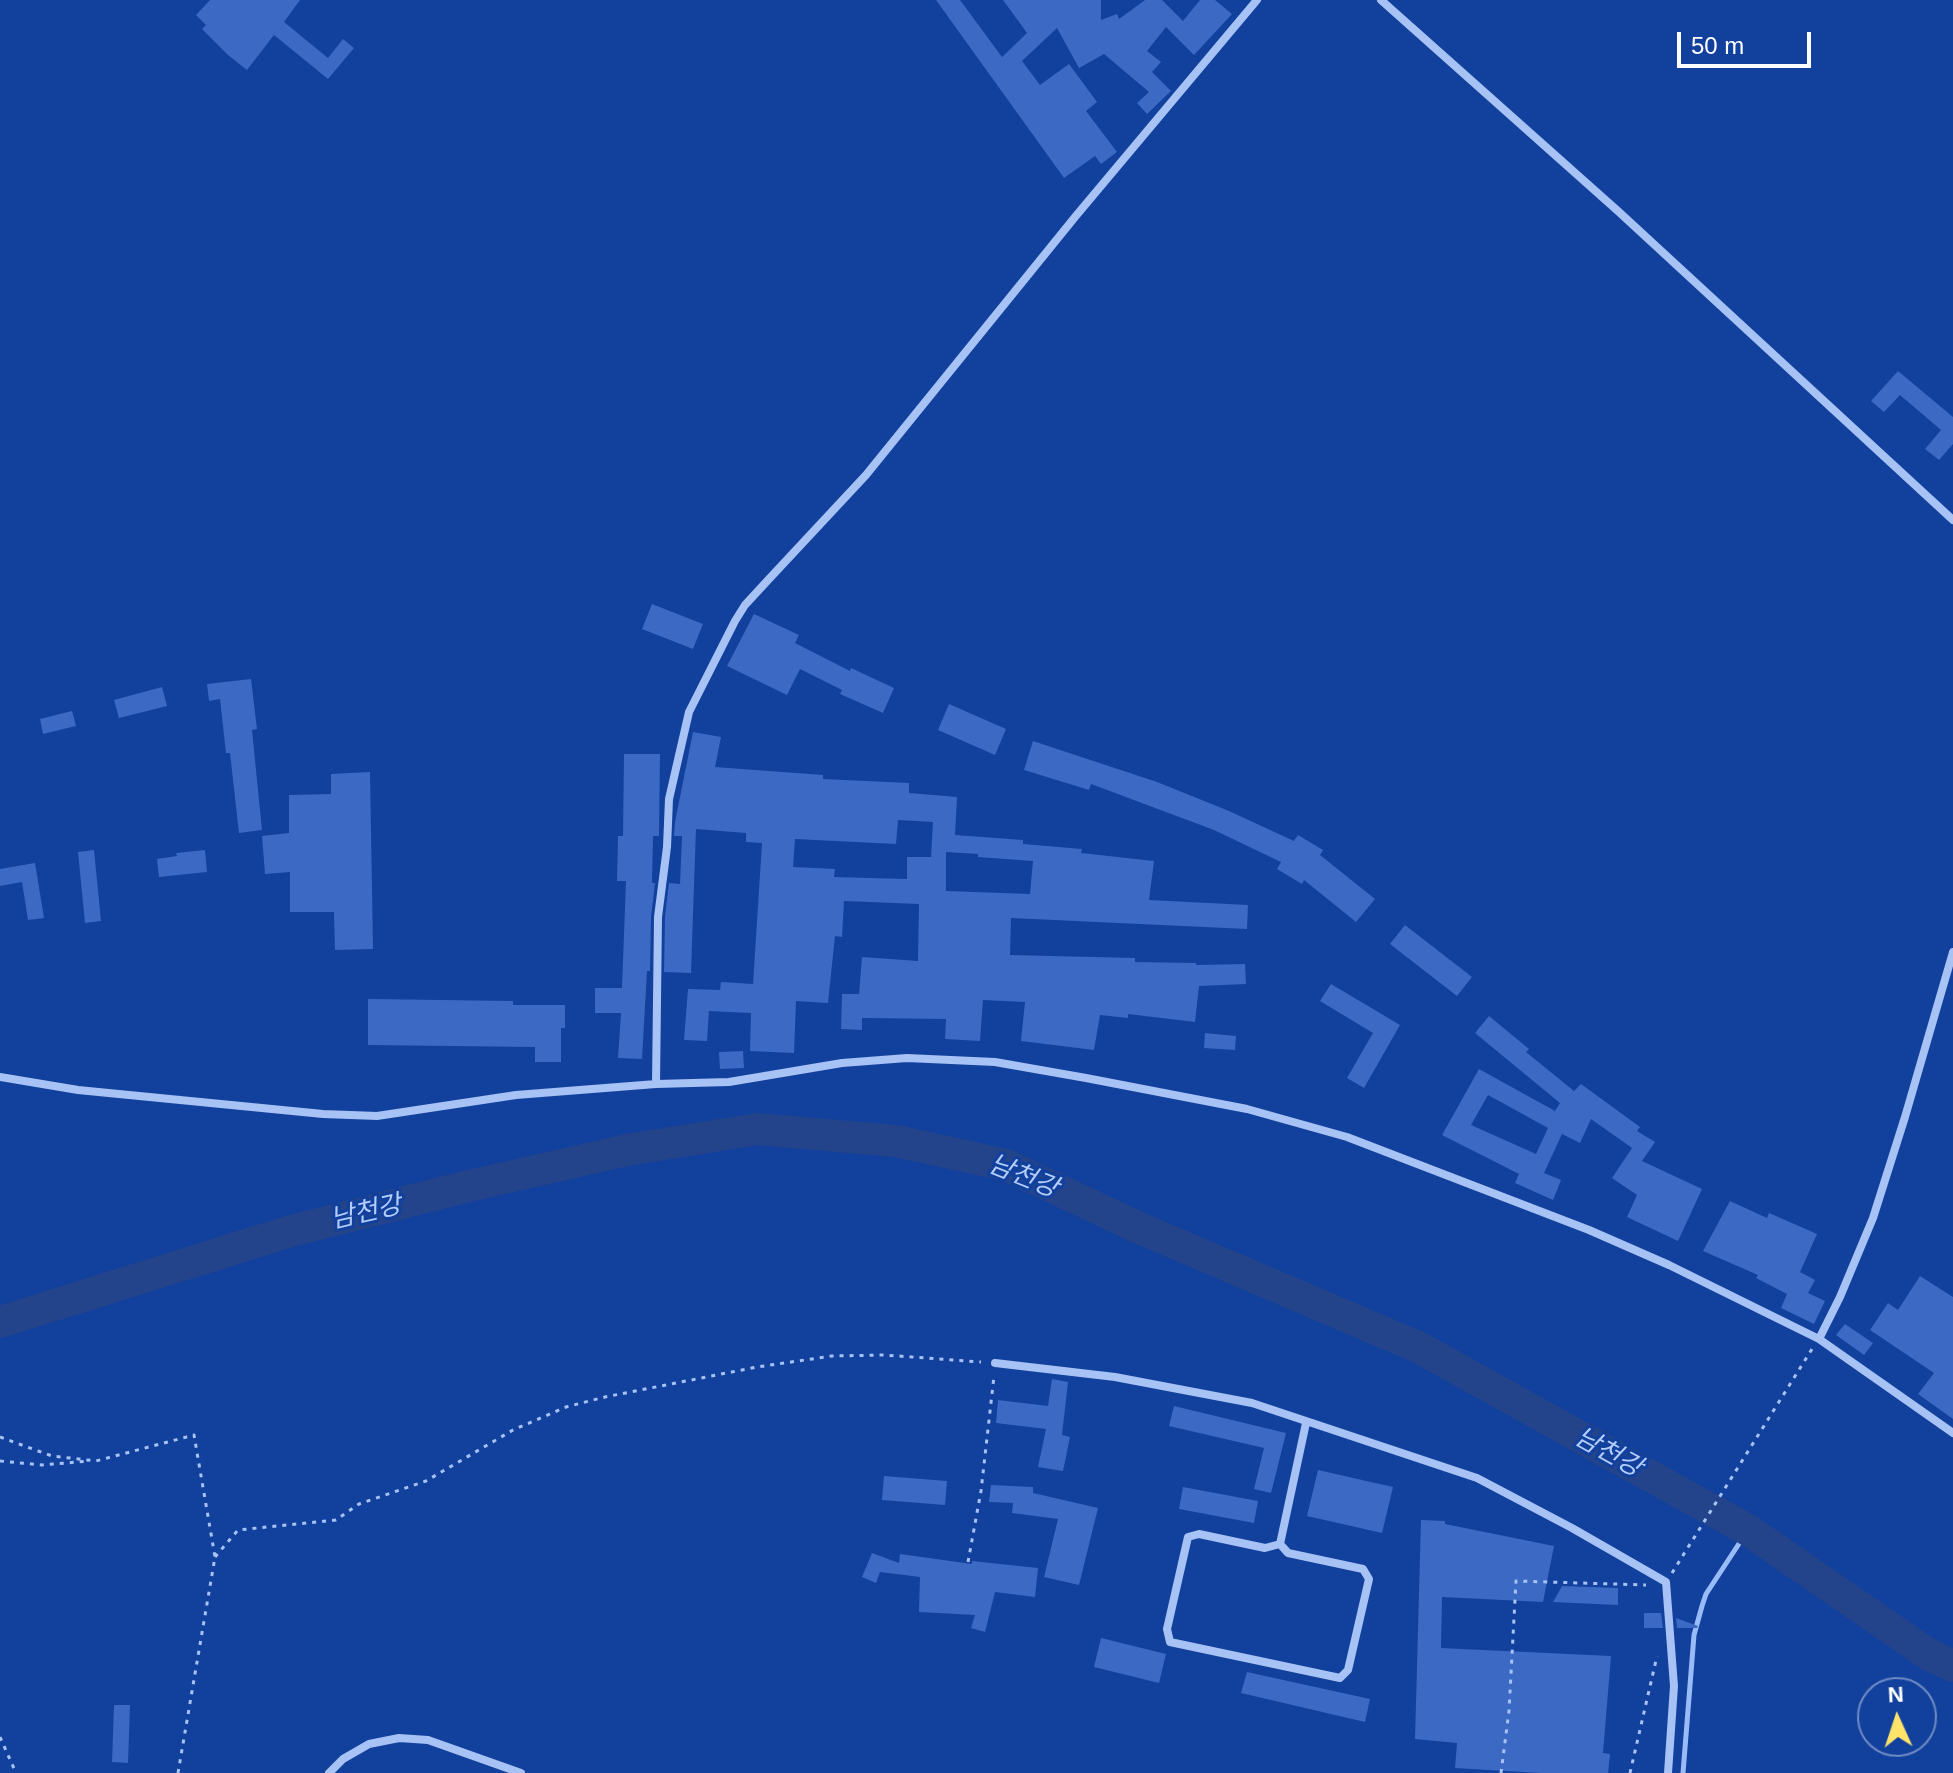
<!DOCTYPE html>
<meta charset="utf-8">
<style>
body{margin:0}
#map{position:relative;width:1953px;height:1773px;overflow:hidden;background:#12409d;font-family:Helvetica,sans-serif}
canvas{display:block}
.north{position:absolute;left:1857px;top:1677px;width:80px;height:80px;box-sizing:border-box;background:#12409d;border:2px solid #718cc4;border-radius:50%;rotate:357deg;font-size:22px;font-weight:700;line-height:32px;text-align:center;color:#fff}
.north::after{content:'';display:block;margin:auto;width:28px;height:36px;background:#ffe46a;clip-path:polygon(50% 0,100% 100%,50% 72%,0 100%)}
.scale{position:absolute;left:1677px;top:32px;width:134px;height:36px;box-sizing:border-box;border:4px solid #fff;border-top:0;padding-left:10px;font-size:24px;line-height:28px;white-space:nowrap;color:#fff;-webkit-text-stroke:6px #12409d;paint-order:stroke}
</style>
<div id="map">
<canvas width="1953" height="1773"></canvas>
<div class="north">N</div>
<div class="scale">50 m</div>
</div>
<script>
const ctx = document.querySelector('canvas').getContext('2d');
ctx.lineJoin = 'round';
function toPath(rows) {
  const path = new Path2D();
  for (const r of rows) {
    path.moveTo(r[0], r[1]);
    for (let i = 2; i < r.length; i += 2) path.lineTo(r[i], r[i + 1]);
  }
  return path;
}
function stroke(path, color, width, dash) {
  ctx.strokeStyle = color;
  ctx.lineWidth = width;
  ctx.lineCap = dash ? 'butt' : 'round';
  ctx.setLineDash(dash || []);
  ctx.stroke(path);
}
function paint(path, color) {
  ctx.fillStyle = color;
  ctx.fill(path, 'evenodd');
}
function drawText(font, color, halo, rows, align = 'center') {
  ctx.font = font + ' Helvetica,"Noto Sans KR",sans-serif';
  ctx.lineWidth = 6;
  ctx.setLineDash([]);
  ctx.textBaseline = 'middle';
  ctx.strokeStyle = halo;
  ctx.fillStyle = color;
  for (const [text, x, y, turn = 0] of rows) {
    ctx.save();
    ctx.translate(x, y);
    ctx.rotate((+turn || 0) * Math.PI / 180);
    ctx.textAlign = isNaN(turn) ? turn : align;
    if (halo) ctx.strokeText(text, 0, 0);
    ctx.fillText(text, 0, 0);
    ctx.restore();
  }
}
stroke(toPath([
 [1683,1773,1694,1635,1702,1606,1706,1594,1748,1530]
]), '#99bbf7', 5);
stroke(toPath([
 [0,1322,291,1231,469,1186,627,1150,757,1129,896,1141,1006,1165,1137,1227,1418,1347,1748,1530,1928,1654,1953,1666]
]), '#23448b', 32);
paint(toPath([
 [210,0,300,0,284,22,328,58,343,39,354,48,328,79,274,35,247,70,228,55,202,29,206,25,196,15],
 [936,0,960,0,1002,57,1027,33,1003,0,1101,0,1101,20,1117,14,1119,19,1145,0,1162,0,1183,21,1200,0,1215,0,1232,14,1194,55,1166,27,1147,51,1161,62,1152,72,1171,91,1147,114,1137,103,1149,92,1104,54,1079,68,1057,28,1022,61,1040,85,1069,64,1097,102,1086,111,1117,152,1101,164,1095,156,1064,178],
 [1898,371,1953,417,1953,444,1939,460,1925,449,1941,430,1900,395,1884,412,1871,401],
 [652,604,703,624,693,649,642,629],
 [754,614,799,635,795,643,850,671,851,668,894,688,883,713,840,694,842,690,800,669,787,695,727,666],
 [251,679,257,729,252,730,262,830,239,833,230,753,226,753,220,699,209,701,207,684],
 [162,687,167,706,119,718,114,700],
 [949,704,1006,729,995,755,938,730],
 [72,711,76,726,43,734,40,719],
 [693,732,721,737,715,767,823,775,823,779,909,783,909,793,957,797,955,835,1023,840,1023,844,1082,849,1081,853,1154,861,1149,900,1248,905,1247,929,1011,918,1010,955,1135,958,1135,962,1196,963,1196,965,1245,964,1246,984,1199,986,1195,1022,1128,1014,1128,1018,1100,1015,1094,1050,1021,1041,1025,1002,983,1000,980,1041,945,1039,946,1019,862,1018,862,1030,841,1029,842,994,859,994,862,957,918,961,919,904,844,901,842,937,835,936,828,1003,796,1001,794,1053,750,1051,751,1013,709,1011,707,1041,684,1040,688,989,720,990,721,982,753,984,762,843,746,842,746,833,696,829,691,973,664,972,665,917,669,883,680,884,682,836,674,836,675,822],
 [898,820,933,822,931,857,907,857,907,879,834,877,835,869,793,867,795,839,896,844],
 [946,852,978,854,978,857,1033,861,1030,894,946,891],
 [1033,741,1157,782,1229,811,1294,841,1298,835,1323,850,1320,855,1375,899,1356,922,1304,880,1302,884,1277,869,1281,862,1214,830,1091,784,1089,790,1024,770],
 [624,754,660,754,659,836,653,836,652,883,655,883,651,917,650,971,647,971,642,1059,618,1058,621,1013,595,1013,595,988,622,988,626,881,617,881,618,836,623,836],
 [370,772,373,949,335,950,334,912,290,912,290,872,265,874,262,836,289,833,289,795,331,794,331,774],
 [94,850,101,921,85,923,78,852],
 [205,850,207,872,159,877,157,859,177,856,176,853],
 [35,863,44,918,28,920,22,882,0,886,0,869],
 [1405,925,1472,977,1457,996,1390,944],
 [1331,984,1400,1025,1364,1088,1347,1078,1373,1033,1320,1001],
 [368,999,513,1001,513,1005,565,1005,565,1028,561,1028,561,1062,535,1062,535,1047,368,1045],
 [1489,1016,1529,1049,1526,1052,1574,1091,1581,1084,1640,1127,1637,1131,1655,1142,1642,1161,1702,1189,1678,1241,1627,1217,1637,1195,1612,1178,1632,1148,1591,1119,1580,1143,1562,1134,1544,1173,1561,1180,1553,1200,1515,1183,1519,1174,1442,1135,1479,1069,1555,1111,1560,1103,1475,1033],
 [1488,1095,1548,1128,1536,1154,1471,1125],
 [1205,1033,1236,1036,1235,1050,1204,1048],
 [743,1051,744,1068,720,1069,719,1052],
 [1730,1201,1767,1218,1769,1213,1817,1234,1800,1272,1815,1280,1808,1293,1825,1301,1814,1324,1781,1308,1787,1294,1756,1278,1758,1275,1703,1251],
 [1920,1276,1953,1297,1953,1419,1918,1394,1934,1373,1870,1330,1888,1303,1898,1310],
 [1845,1324,1873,1343,1864,1355,1836,1335],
 [1052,1379,1068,1382,1062,1435,1070,1437,1063,1471,1038,1467,1046,1429,996,1423,998,1400,1048,1406],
 [1174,1406,1286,1433,1271,1493,1254,1489,1264,1448,1169,1426],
 [1318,1470,1393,1487,1382,1533,1307,1516],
 [884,1476,947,1481,945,1505,882,1500],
 [991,1485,1033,1487,1033,1493,1098,1508,1079,1585,1044,1577,1058,1519,1012,1513,1013,1503,989,1502],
 [1183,1487,1258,1501,1254,1523,1179,1509],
 [1421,1520,1445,1521,1445,1524,1554,1546,1543,1602,1442,1597,1441,1648,1611,1656,1603,1753,1610,1754,1608,1773,1541,1773,1455,1768,1457,1743,1415,1739],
 [872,1553,899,1563,900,1554,972,1564,972,1561,1038,1568,1035,1597,995,1592,985,1632,971,1628,975,1615,919,1612,920,1577,880,1572,876,1583,862,1577],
 [1562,1586,1618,1588,1618,1605,1553,1602],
 [1644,1613,1661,1613,1663,1628,1644,1628],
 [1676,1618,1698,1626,1697,1628,1677,1628],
 [1101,1638,1166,1654,1159,1683,1094,1667],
 [1247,1672,1370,1699,1365,1722,1241,1693],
 [114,1705,130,1705,128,1763,112,1762]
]), '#3b69c4');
stroke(toPath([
 [0,1437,52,1456,96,1461,194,1435,215,1557,178,1773],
 [0,1461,42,1465,89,1461],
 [215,1557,238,1530,336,1520,359,1504,426,1481,513,1430,566,1407,605,1397,757,1367,832,1356,884,1355,981,1362],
 [968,1562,981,1491,994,1376],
 [1672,1573,1812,1349],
 [0,1737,16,1773],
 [1501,1773,1509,1711,1516,1581,1646,1585],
 [1630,1773,1657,1656]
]), '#a7c2f4', 3, [4, 6]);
stroke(toPath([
 [1381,0,1619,212,1953,520],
 [0,1077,78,1090,323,1114,377,1116,516,1095,656,1084,729,1082,842,1063,907,1058,995,1062,1086,1078,1247,1109,1347,1137,1589,1230,1669,1265,1819,1339,1953,1433],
 [656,1084,658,917,667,847,669,799,689,712,735,621,745,605,769,579,866,475,1075,217,1257,0],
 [1819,1339,1840,1297,1873,1218,1905,1117,1953,952],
 [995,1363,1115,1377,1252,1403,1477,1478,1572,1528,1666,1582,1674,1686,1668,1773],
 [1280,1544,1265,1548,1199,1534,1188,1537,1167,1629,1170,1642,1340,1678,1348,1670,1369,1579,1363,1569,1288,1553,1280,1544,1306,1423],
 [329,1773,343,1759,369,1744,399,1738,428,1740,521,1773]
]), '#a7c2f4', 8);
drawText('italic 26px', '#b4cdfb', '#12409d', [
 ["남천강",1023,1177,22],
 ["남천강",366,1213,-13],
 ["남천강",1608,1453,29]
]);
</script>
